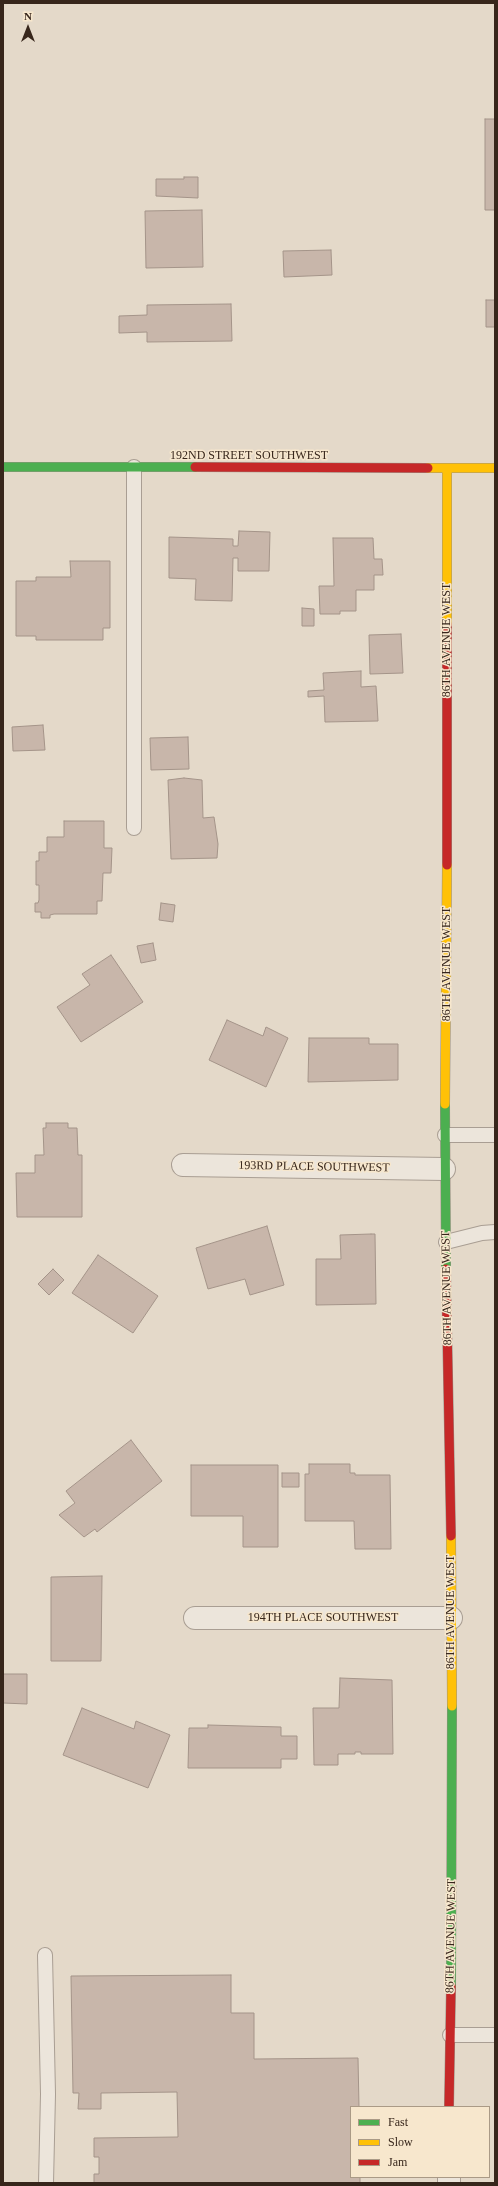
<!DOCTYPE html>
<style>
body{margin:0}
#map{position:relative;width:498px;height:2186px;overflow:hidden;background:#e4d9c9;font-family:"Times New Roman",serif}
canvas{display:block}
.frame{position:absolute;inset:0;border:4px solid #37261b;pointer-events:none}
.legend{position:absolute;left:350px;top:2106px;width:140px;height:72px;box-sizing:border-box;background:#f7e7cd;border:1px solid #aa9a86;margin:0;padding:5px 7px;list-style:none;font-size:12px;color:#37261b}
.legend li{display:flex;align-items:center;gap:8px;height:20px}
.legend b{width:20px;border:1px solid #aa9a86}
.north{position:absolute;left:8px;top:8px;width:40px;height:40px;-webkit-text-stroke:3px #f7e7cd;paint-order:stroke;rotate:0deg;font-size:11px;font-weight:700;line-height:16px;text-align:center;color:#37261b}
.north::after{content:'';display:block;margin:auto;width:14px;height:18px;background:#37261b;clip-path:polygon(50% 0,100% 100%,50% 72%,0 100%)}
</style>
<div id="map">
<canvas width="498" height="2186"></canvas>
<div class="frame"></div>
<ul class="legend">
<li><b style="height:5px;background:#4caf50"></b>Fast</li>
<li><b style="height:5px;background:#ffc107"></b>Slow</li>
<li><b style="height:5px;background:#c62828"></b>Jam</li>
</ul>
<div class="north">N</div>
</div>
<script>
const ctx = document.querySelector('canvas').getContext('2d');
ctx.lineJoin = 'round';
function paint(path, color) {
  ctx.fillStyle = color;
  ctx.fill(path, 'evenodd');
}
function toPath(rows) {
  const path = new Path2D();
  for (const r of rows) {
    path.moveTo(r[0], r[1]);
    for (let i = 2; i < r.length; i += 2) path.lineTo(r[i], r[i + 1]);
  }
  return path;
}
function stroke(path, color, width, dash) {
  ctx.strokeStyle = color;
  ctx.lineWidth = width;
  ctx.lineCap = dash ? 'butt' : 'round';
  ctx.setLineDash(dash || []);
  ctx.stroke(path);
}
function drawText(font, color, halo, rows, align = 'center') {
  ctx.font = font + ' "Times New Roman",serif';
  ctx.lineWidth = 3;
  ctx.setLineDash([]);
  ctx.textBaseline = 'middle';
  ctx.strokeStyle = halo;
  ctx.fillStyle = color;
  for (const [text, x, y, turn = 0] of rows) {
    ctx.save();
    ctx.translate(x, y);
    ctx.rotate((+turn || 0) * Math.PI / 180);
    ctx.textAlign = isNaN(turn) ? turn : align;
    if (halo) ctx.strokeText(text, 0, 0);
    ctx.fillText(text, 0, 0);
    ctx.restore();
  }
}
const building = toPath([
 [485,119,495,119,495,210,485,210,485,119],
 [184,177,198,177,198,198,156,196,156,179,184,179,184,177],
 [202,210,203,267,146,268,145,211,202,210],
 [331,250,332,275,284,277,283,251,331,250],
 [486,300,495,300,495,327,486,327,486,300],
 [231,304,232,341,147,342,147,332,119,333,119,316,147,315,147,305,231,304],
 [239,531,270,532,269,571,238,571,238,558,233,558,232,601,195,600,196,579,169,578,169,537,233,539,233,546,238,546,239,531],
 [333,538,373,538,374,559,382,559,383,575,374,575,374,590,356,590,356,611,340,611,340,614,320,614,319,586,334,586,333,538],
 [70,561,110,561,110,628,103,628,103,640,36,640,36,636,16,636,16,581,36,581,36,577,71,577,70,561],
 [302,608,314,609,314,626,302,626,302,608],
 [401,634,403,673,370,674,369,635,401,634],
 [361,671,361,687,376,686,378,721,325,722,324,696,308,697,308,691,324,690,323,673,361,671],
 [43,725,45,750,13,751,12,727,43,725],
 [188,737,189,769,151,770,150,738,188,737],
 [184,778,202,780,203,818,214,817,218,844,217,858,171,859,168,780,184,778],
 [64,821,104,821,104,848,112,848,111,873,103,873,102,901,97,901,97,914,54,914,50,915,50,918,41,918,41,912,35,912,35,903,38,903,39,900,39,885,36,885,36,861,39,861,39,852,47,852,47,837,64,837,64,821],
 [161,903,175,905,173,922,159,920,161,903],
 [153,943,156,960,141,963,137,946,153,943],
 [111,955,143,1002,81,1042,57,1007,90,985,82,974,111,955],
 [227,1020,263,1036,266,1027,288,1038,266,1087,209,1060,227,1020],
 [309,1038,369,1038,369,1044,398,1044,398,1080,308,1082,309,1038],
 [46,1123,68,1123,68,1128,77,1128,78,1155,82,1155,82,1217,17,1217,16,1173,35,1173,35,1155,44,1155,43,1128,46,1128,46,1123],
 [267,1226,284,1285,250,1295,245,1279,208,1289,196,1248,267,1226],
 [371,1234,375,1234,376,1304,316,1305,316,1259,341,1259,340,1235,371,1234],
 [98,1255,158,1296,133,1333,72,1293,98,1255],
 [53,1269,64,1280,49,1295,38,1284,53,1269],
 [131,1440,162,1481,97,1532,95,1529,84,1537,59,1515,75,1503,66,1491,131,1440],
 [309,1464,350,1464,350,1473,355,1473,355,1475,390,1475,391,1549,355,1549,354,1521,305,1521,305,1474,309,1474,309,1464],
 [191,1465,278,1465,278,1547,243,1547,243,1516,191,1516,191,1465],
 [282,1473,299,1473,299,1487,282,1487,282,1473],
 [102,1576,101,1661,51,1661,51,1577,102,1576],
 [3,1674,27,1674,27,1704,3,1703,3,1674],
 [340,1678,392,1680,393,1754,361,1754,361,1752,355,1752,355,1754,338,1754,338,1765,314,1765,313,1708,339,1708,340,1678],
 [82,1708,134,1729,136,1721,170,1735,148,1788,63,1755,82,1708],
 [208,1725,281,1727,281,1736,297,1736,297,1759,281,1759,281,1768,188,1768,189,1728,208,1728,208,1725],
 [231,1975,231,2013,254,2013,254,2059,358,2058,359,2107,351,2107,351,2177,360,2177,360,2183,94,2183,94,2174,99,2174,99,2157,94,2157,94,2138,178,2137,177,2092,101,2093,101,2109,78,2109,79,2093,73,2093,71,1976,231,1975]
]);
paint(building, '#c8b6aa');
stroke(building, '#a49489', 1);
const lane = toPath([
 [134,467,134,828],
 [445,1135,495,1135],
 [446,1242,482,1233,495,1232],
 [45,1955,48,2094,46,2183],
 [450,2035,495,2035]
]);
const street = toPath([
 [183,1165,444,1169],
 [195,1618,451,1618],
 [449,2183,449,2177]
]);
const fast = toPath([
 [3,467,195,467],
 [445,1104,446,1269],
 [451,1986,452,1706]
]);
const slow = toPath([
 [428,468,495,468],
 [447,468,447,624],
 [445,1104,447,865],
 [451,1536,452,1706]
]);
const jam = toPath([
 [195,467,428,468],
 [447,624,447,865],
 [446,1269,451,1536],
 [449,2107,451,1986]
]);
stroke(lane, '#a99e93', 16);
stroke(street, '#a99e93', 24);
stroke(fast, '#988e83', 10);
stroke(slow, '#988e83', 10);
stroke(jam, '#988e83', 10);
stroke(lane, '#ece5db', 14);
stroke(street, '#ece5db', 22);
stroke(fast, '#4caf50', 9);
stroke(slow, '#ffc107', 9);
stroke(jam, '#c62828', 9);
drawText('12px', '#37261b', '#f7e7cd', [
 ["192ND STREET SOUTHWEST",249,456],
 ["86TH AVENUE WEST",447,640,-90],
 ["86TH AVENUE WEST",447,964,-90],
 ["193RD PLACE SOUTHWEST",314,1167,1],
 ["86TH AVENUE WEST",447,1288,-91],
 ["86TH AVENUE WEST",451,1612,-90],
 ["194TH PLACE SOUTHWEST",323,1618],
 ["86TH AVENUE WEST",451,1936,-89]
]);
</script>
